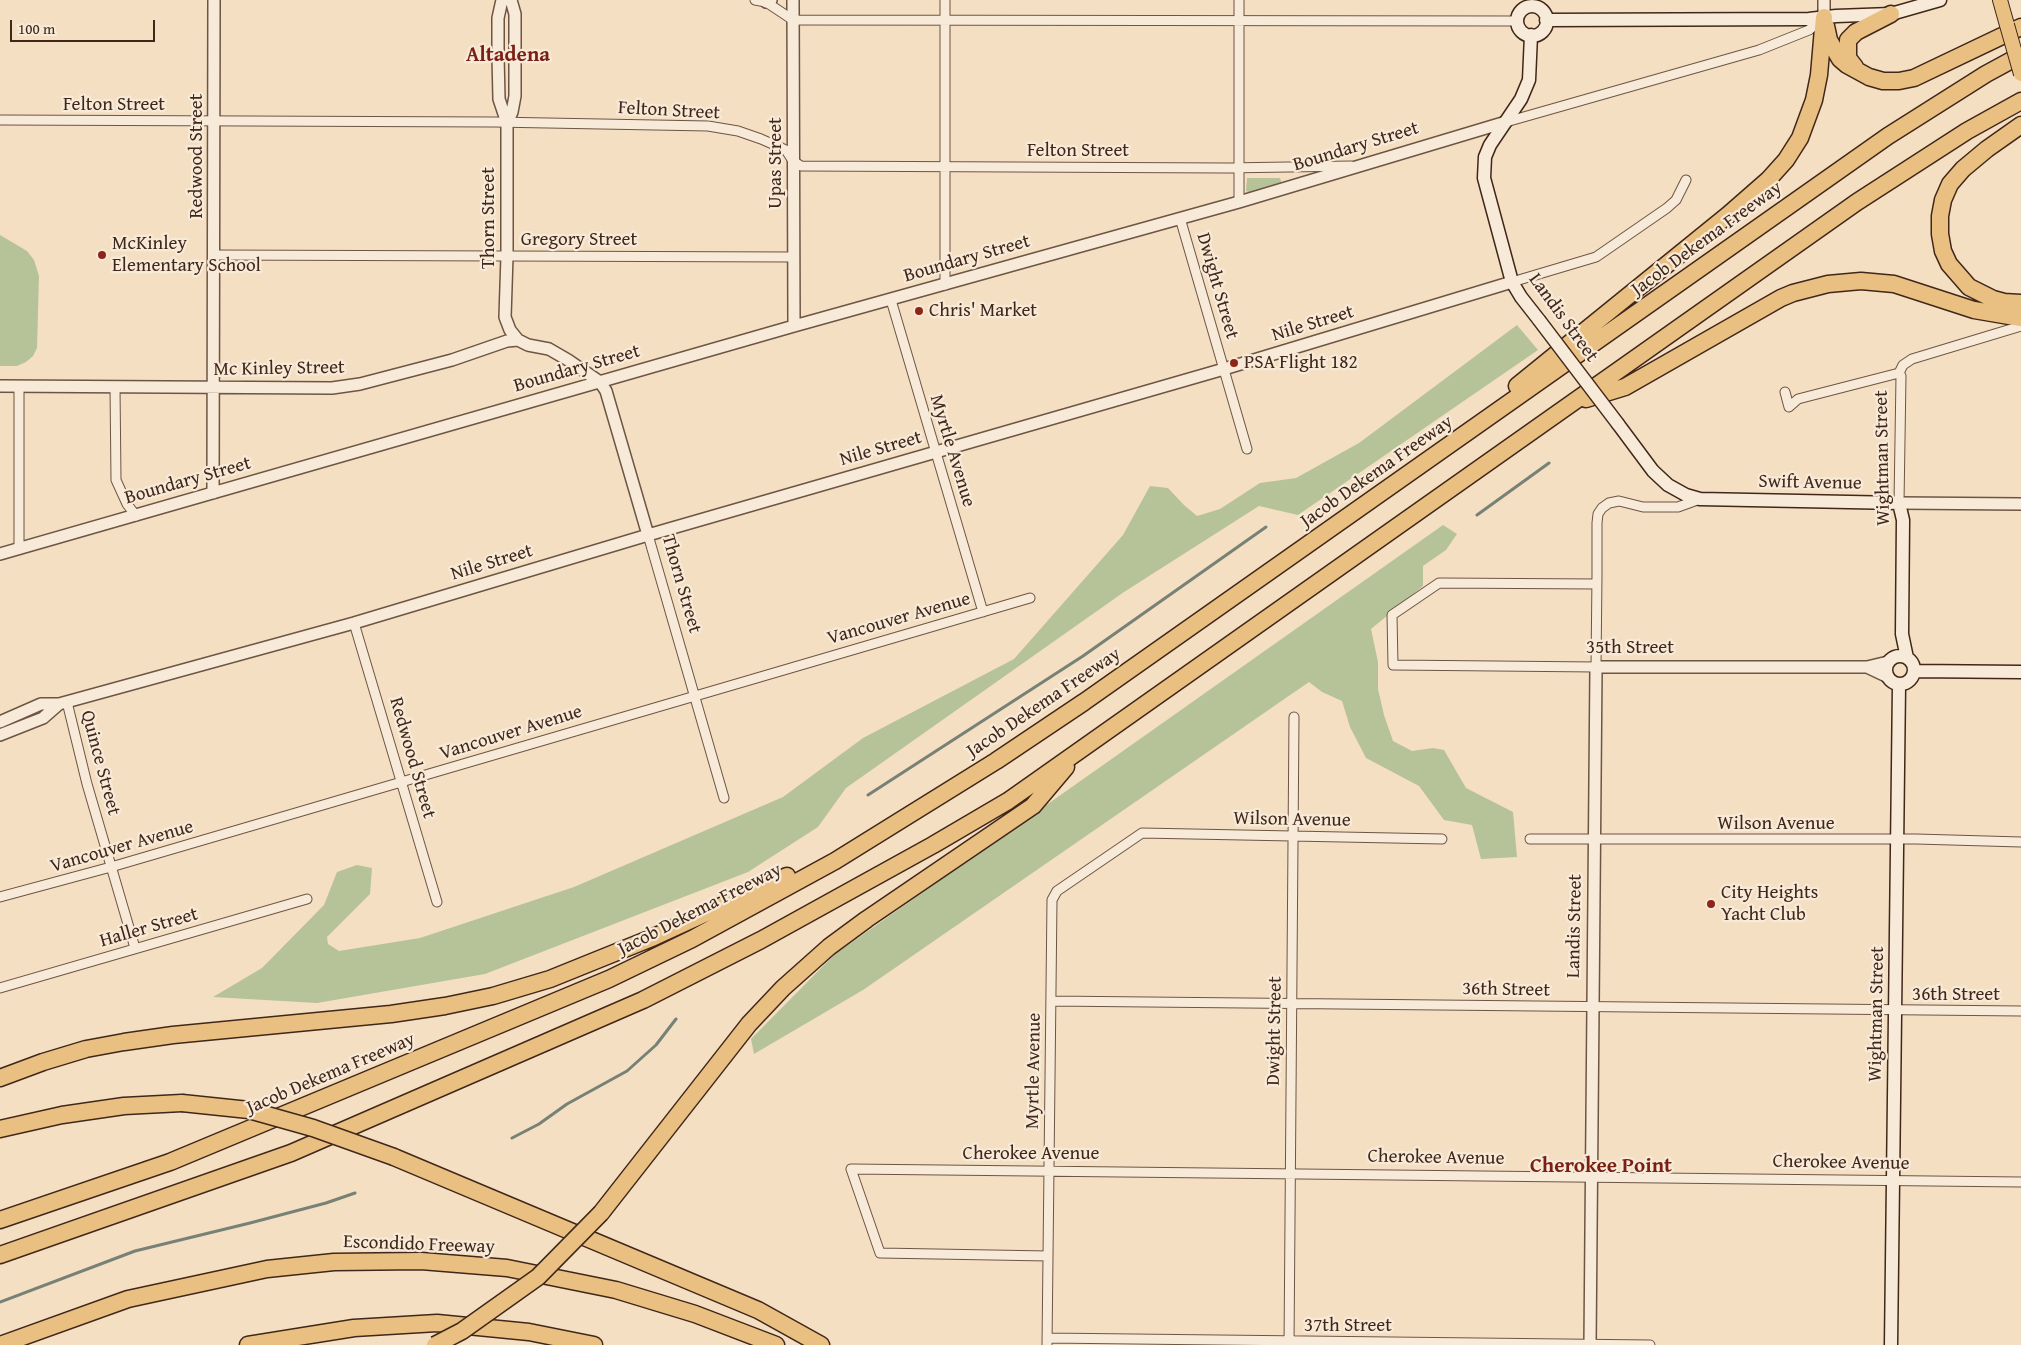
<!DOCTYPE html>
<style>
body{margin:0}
#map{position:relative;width:2021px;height:1345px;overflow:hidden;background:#f4dfc3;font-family:"Gentium Book Plus",serif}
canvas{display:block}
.scale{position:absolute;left:10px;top:20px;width:145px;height:22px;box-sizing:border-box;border:2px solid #402719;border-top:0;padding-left:6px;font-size:15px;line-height:18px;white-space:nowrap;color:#402719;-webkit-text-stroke:4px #f8ead8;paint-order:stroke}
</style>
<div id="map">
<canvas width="2021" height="1345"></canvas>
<div class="scale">100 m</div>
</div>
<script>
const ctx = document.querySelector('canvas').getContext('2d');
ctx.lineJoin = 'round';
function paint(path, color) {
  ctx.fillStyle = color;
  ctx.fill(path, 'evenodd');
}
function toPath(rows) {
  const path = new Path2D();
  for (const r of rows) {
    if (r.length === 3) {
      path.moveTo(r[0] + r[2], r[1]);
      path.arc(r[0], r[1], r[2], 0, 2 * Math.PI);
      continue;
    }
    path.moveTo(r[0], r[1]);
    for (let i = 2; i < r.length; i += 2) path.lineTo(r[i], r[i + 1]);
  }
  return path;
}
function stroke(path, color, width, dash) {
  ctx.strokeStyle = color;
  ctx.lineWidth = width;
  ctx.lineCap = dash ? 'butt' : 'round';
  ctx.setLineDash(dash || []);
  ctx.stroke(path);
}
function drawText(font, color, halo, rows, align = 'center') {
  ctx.font = font + ' "Gentium Book Plus",serif';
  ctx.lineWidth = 4.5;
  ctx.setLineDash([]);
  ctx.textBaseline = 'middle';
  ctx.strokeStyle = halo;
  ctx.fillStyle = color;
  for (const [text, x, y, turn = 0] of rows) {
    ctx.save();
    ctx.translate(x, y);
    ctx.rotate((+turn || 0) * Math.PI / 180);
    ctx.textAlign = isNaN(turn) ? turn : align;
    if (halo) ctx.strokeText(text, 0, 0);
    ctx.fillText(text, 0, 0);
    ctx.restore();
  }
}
paint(toPath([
 [1247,178,1280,178,1282,184,1251,193,1246,191],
 [0,235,27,251,34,260,39,276,37,348,33,356,26,362,17,366,0,366],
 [1517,325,1538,350,1298,515,1259,506,1124,592,846,788,818,827,748,872,485,974,317,1003,213,997,262,968,324,905,337,872,357,865,372,868,370,894,327,937,328,944,339,951,420,938,574,887,783,797,863,738,1014,659,1123,535,1150,486,1168,488,1184,505,1197,516,1220,509,1260,483,1296,478,1359,443],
 [1443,525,1457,534,1446,550,1423,566,1423,586,1371,629,1378,662,1378,689,1384,715,1393,741,1412,751,1433,748,1444,750,1466,788,1513,812,1517,857,1481,859,1472,825,1444,820,1419,786,1366,758,1350,727,1342,701,1322,692,1309,682,863,990,754,1054,751,1039,834,955]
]), '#b6c398');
stroke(toPath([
 [1477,515,1549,463],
 [868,795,1083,656,1266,527],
 [512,1138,539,1124,567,1104,627,1071,656,1045,676,1019],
 [0,1302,135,1251,250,1223,326,1203,355,1193]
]), '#778175', 3);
const minor = toPath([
 [755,0,766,2,793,20,1517,21],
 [1239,0,1239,202],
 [0,120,494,122,708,126,738,131,761,139,786,150,793,161,801,166,1226,168,1351,166],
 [1506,122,1759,50,1809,30,1824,17],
 [1180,218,1247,449],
 [214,255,793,257],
 [1512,282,1596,257,1667,208,1676,200,1686,180],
 [945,285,945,0],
 [891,300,983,612],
 [1899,373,1901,376,1899,503],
 [19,387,19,549],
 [115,387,116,480,127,504,136,516],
 [1785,392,1789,407,1798,399,1899,373,1903,365,1912,359,2021,326],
 [648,535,724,798],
 [1597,584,1439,583,1392,615,1393,665,1596,667,1597,575,1597,523,1598,514,1602,508,1609,503,1619,501,1643,507,1678,507,1700,499],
 [354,623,437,902],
 [67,702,87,784,135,948],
 [1530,839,1916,839,2021,842],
 [0,897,111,867,1030,598],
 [0,988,307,899],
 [1051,1001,2021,1011],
 [1048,1256,880,1253,851,1169,2021,1182],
 [1047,1338,1650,1345],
 [1047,1345,1052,900,1057,891,1142,833,1442,839],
 [1289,1345,1294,717]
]);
const tertiary = toPath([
 [502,0,498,18,498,56,499,99,507,123,507,256,505,317,510,330,518,340],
 [793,0,794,326],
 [766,2,771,0],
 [1824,17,1824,0],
 [507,123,512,112,515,96,515,14,511,0],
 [0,386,332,388,360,384,452,360,507,341,518,340,528,345,549,349,568,360,600,382,606,391,648,535],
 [213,493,214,0],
 [1899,503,2021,504],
 [0,554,794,326,1239,202,1506,122],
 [1867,667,1886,676],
 [0,722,41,704,59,704,354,623,648,535,1224,369,1512,282],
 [0,735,43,718,59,704],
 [1590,1344,1596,667,1867,667,1888,662]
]);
const secondary = toPath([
 [1532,21,15],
 [1546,20,1809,19,1836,16,1891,14,1940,0],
 [1531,35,1529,80,1521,99,1490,145,1485,157,1484,178,1512,282,1521,297,1539,320],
 [1618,424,1653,471,1668,485,1686,495,1700,499,1899,503,1903,520,1902,634,1907,658],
 [1900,670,14],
 [1914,671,2021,672],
 [1891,1345,1899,685]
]);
const primary = toPath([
 [2000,0,2007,25]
]);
const motorway = toPath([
 [1826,26,1829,40,1840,59,1847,65,1869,77,1883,81,1899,81,1914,78,2021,27],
 [1855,67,1848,58,1848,40,1856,32,1891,14],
 [2021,125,1987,149,1963,169,1950,184,1943,200,1940,216,1940,234,1943,251,1949,264,1969,287,1993,299,2004,302,2021,303],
 [1517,386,1728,215,1768,180,1786,160,1800,138,1814,100,1819,75,1824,17],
 [1586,399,1625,387,1781,298,1793,293,1828,284,1861,281,1894,284,1974,310,2021,318],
 [0,1078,43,1062,86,1049,124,1042,173,1035,391,1014,445,1006,493,996,550,979,654,937,787,876],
 [0,1129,62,1115,124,1106,182,1103],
 [394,1157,758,1310,821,1345],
 [601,1213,749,1024,783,988,829,947,867,919,1033,806,1066,767],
 [0,1220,170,1162,609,979,692,939,835,861,996,761,1084,702,1888,136,1986,74,2021,55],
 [0,1255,291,1153,643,1000,761,940,933,845,1008,801,1857,202,1967,131,2021,101],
 [0,1345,128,1299,267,1269,334,1262,421,1261,507,1268,616,1290,695,1314,776,1345],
 [248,1345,354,1328,437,1323,529,1332,594,1345]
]);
stroke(minor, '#6d5544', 11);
stroke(tertiary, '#6d5544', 14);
stroke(secondary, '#402719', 15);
stroke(primary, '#402719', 16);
stroke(motorway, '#402719', 19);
stroke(minor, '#f8ead8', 9);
stroke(tertiary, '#f8ead8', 11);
stroke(secondary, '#f8ead8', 12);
stroke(primary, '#eac082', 14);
stroke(motorway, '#eac082', 16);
const secondaryBridge = toPath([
 [1539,320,1618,424]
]);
const primaryBridge = toPath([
 [2007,25,2021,74]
]);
const motorwayBridge = toPath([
 [182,1103,249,1110,313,1128,394,1157],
 [435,1345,462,1331,538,1277,601,1213]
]);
stroke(secondaryBridge, '#402719', 15, []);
stroke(primaryBridge, '#402719', 16, []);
stroke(motorwayBridge, '#402719', 19, []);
stroke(secondaryBridge, '#f8ead8', 12);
stroke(primaryBridge, '#eac082', 14);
stroke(motorwayBridge, '#eac082', 16);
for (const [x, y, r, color] of [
 [102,255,5,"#8f2418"],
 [919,311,5,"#8f2418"],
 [1234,363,5,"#8f2418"],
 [1711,904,5,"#8f2418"]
]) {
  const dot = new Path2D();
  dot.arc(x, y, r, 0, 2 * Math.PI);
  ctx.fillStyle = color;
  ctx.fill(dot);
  stroke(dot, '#f8ead8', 2);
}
drawText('19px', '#402719', '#f8ead8', [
 ["Felton Street",114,105],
 ["Felton Street",669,111,3],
 ["Boundary Street",1356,147,-17],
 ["Felton Street",1078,151],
 ["Redwood Street",197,156,-90],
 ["Upas Street",776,163,-90],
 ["Thorn Street",489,218,-90],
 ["Jacob Dekema Freeway",1707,239,-36],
 ["Gregory Street",579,240],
 ["Boundary Street",967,259,-16],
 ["Dwight Street",1217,286,74],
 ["Landis Street",1563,318,54],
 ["Nile Street",1313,324,-17],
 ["Mc Kinley Street",279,369,-1],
 ["Boundary Street",577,369,-16],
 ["Nile Street",881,449,-16],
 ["Myrtle Avenue",952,451,73],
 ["Wightman Street",1883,458,-91],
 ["Jacob Dekema Freeway",1377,472,-35],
 ["Boundary Street",188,481,-16],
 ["Swift Avenue",1810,483,1],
 ["Nile Street",492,563,-17],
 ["Thorn Street",681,584,74],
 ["Vancouver Avenue",899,619,-16],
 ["35th Street",1630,648],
 ["Jacob Dekema Freeway",1044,703,-34],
 ["Vancouver Avenue",511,733,-17],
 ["Redwood Street",412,758,74],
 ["Quince Street",100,763,75],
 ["Wilson Avenue",1292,820,1],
 ["Wilson Avenue",1776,824],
 ["Vancouver Avenue",122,847,-16],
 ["Jacob Dekema Freeway",700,910,-27],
 ["Landis Street",1575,926,-89],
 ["Haller Street",149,928,-16],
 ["36th Street",1506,990,1],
 ["36th Street",1956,995],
 ["Wightman Street",1877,1014,-89],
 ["Dwight Street",1275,1031,-89],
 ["Myrtle Avenue",1034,1071,-89],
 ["Jacob Dekema Freeway",331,1074,-23],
 ["Cherokee Avenue",1031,1154],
 ["Cherokee Avenue",1436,1158,1],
 ["Cherokee Avenue",1841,1163,1],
 ["Escondido Freeway",419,1245,2],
 ["37th Street",1348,1326]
]);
drawText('19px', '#402719', '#f8ead8', [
 ["McKinley",112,244],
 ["Elementary School",112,266],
 ["Chris' Market",929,311],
 ["PSA Flight 182",1244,363],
 ["City Heights",1721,893],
 ["Yacht Club",1721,915]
], 'left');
drawText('bold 21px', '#7a1f14', '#f8ead8', [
 ["Altadena",508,56],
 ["Cherokee Point",1601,1167]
]);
</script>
